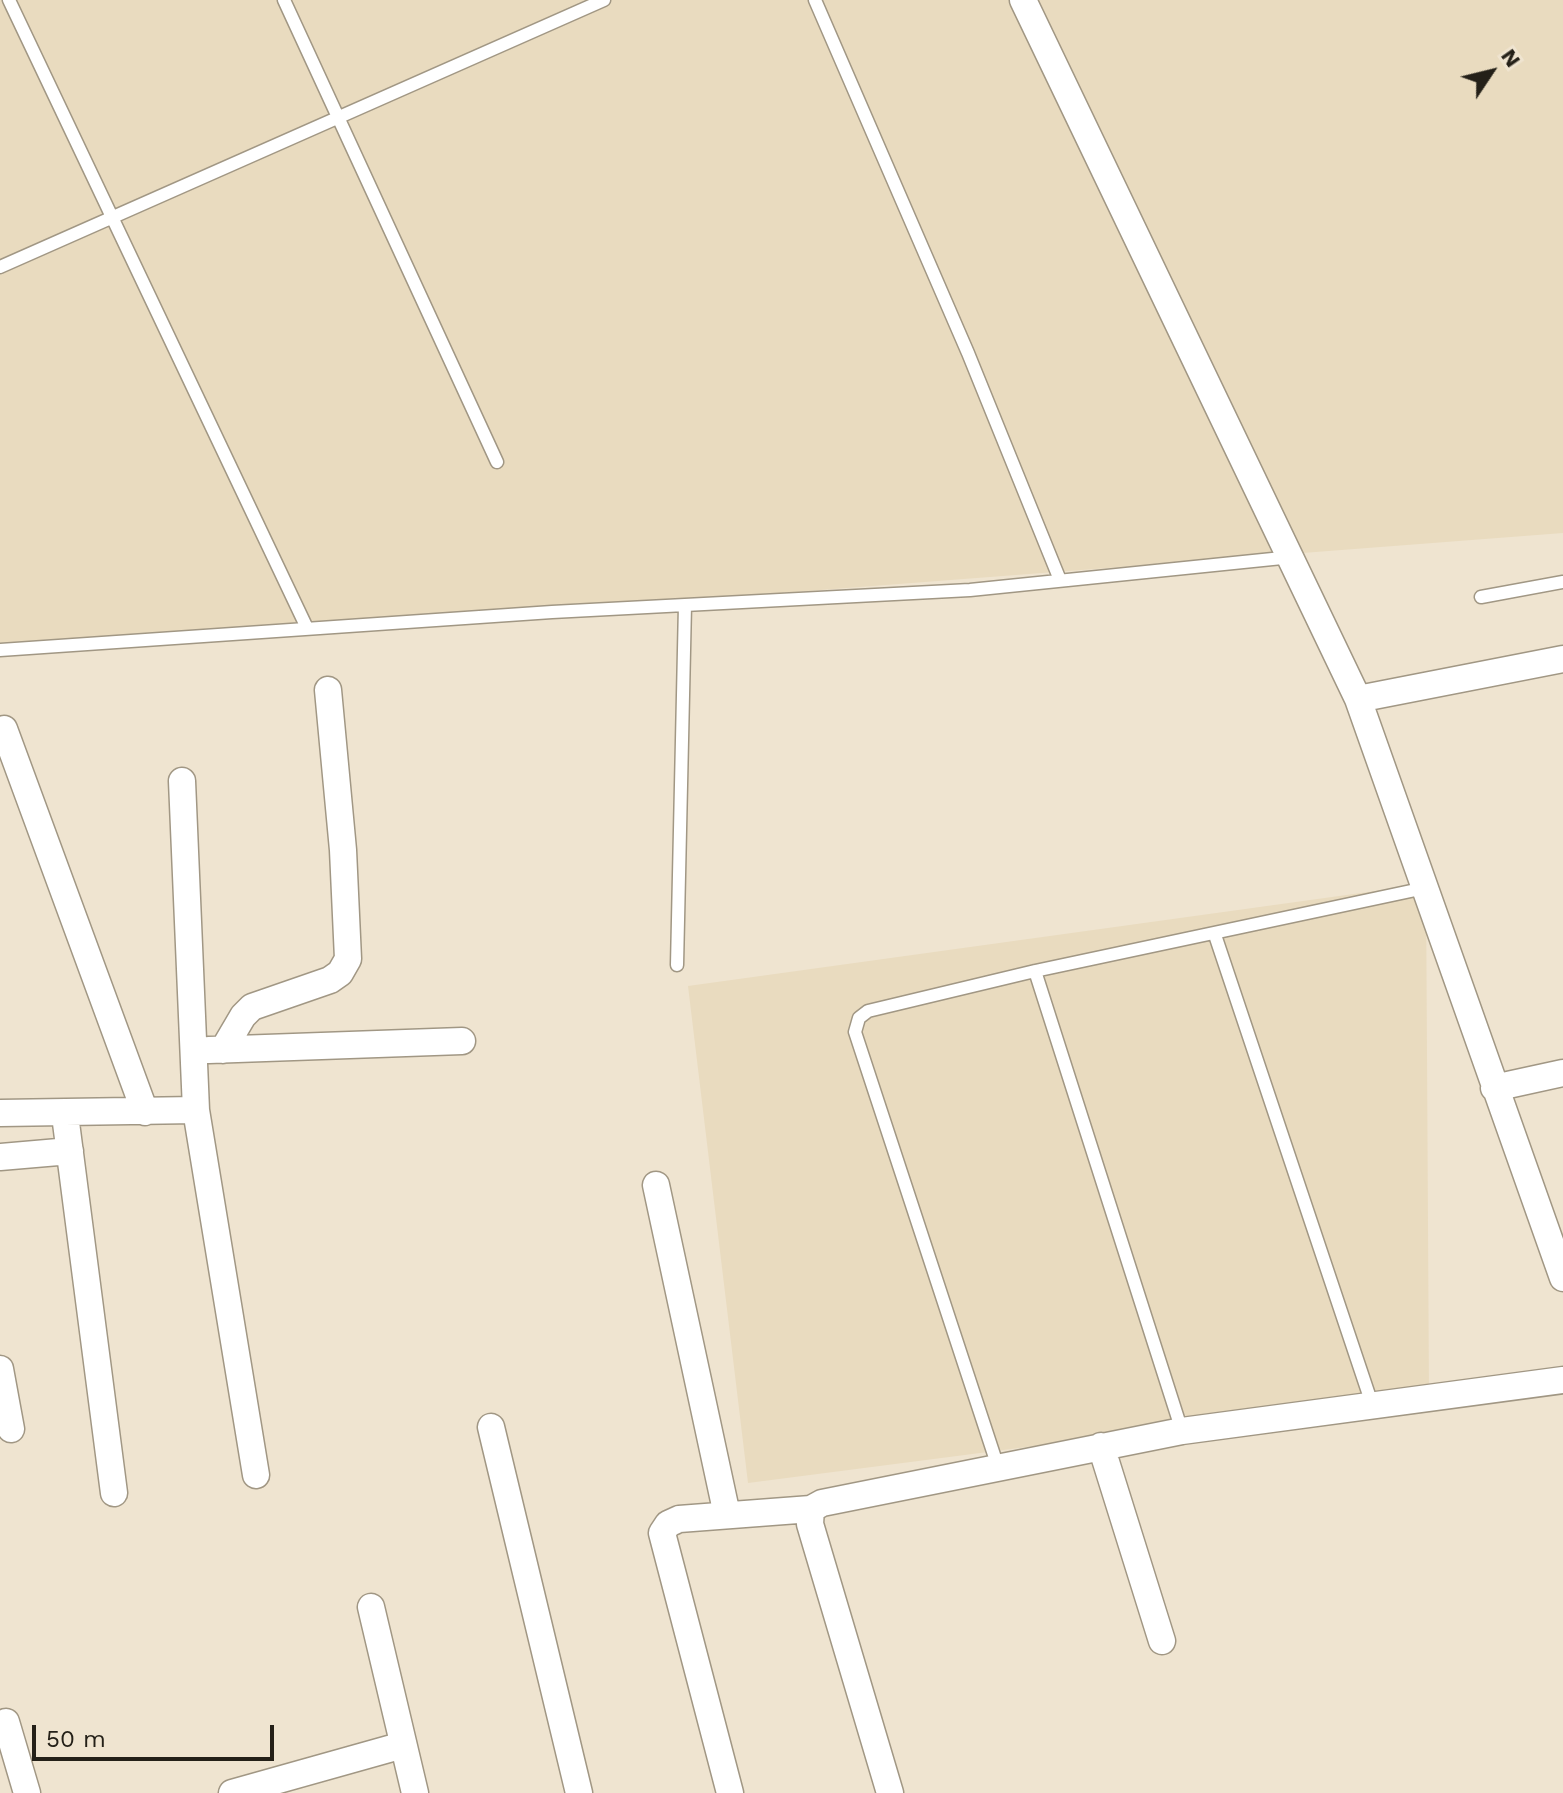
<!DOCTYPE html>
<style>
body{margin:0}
#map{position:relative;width:1563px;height:1793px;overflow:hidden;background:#efe4d0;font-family:"Work Sans",sans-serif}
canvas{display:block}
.north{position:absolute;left:1451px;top:32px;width:80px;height:80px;-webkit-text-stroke:6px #efe4d0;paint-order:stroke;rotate:55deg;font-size:22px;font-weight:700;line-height:32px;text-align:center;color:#242018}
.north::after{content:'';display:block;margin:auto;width:28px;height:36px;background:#242018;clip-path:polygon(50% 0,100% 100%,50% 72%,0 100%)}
.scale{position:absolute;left:32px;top:1725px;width:242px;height:36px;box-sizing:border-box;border:4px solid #242018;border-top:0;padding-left:10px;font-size:24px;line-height:28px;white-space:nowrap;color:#242018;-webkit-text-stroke:6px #efe4d0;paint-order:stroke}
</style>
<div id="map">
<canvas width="1563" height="1793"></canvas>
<div class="north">N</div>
<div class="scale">50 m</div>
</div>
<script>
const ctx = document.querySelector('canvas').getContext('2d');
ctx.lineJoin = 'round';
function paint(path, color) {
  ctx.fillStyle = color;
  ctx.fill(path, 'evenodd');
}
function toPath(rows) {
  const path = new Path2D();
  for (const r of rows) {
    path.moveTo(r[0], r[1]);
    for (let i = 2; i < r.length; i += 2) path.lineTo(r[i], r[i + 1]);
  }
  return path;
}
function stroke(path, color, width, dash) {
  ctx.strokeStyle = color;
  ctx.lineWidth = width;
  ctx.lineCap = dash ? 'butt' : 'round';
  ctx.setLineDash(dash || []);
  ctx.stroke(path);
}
paint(toPath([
 [0,0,1563,0,1563,533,0,653],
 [1426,884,1429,1395,748,1483,688,986]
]), '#e9dbbf');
const service = toPath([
 [9,0,307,628],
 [284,0,497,462],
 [815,0,968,353,1060,580],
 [0,267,604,0],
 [1481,597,1563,582],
 [0,650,552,612,970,590,1292,557],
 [1215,935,1372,1404],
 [677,965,685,605],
 [1035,971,1182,1431],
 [998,1467,855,1032,859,1018,868,1011,1035,971,1425,888]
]);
const minor = toPath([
 [1023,0,1358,699,1563,1278],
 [1358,699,1563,659],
 [4,729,145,1112],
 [182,781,196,1110,256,1475],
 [209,1050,462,1041],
 [223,1050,243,1016,252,1007,330,980,340,973,348,959,343,850,328,690],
 [1494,1088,1563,1073],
 [0,1113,196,1110],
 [65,1115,114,1493],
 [0,1157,70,1151],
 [656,1185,727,1515],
 [0,1369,11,1429],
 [491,1427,579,1793],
 [1101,1446,1162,1641],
 [371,1607,415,1793],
 [6,1722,27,1793],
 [232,1793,403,1745],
 [730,1793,662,1533,668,1524,679,1519,811,1509],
 [890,1793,810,1524,811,1509,822,1503,1182,1431,1563,1380]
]);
stroke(service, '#a19784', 15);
stroke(minor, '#a19784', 29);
stroke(service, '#fff', 12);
stroke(minor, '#fff', 26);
</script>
